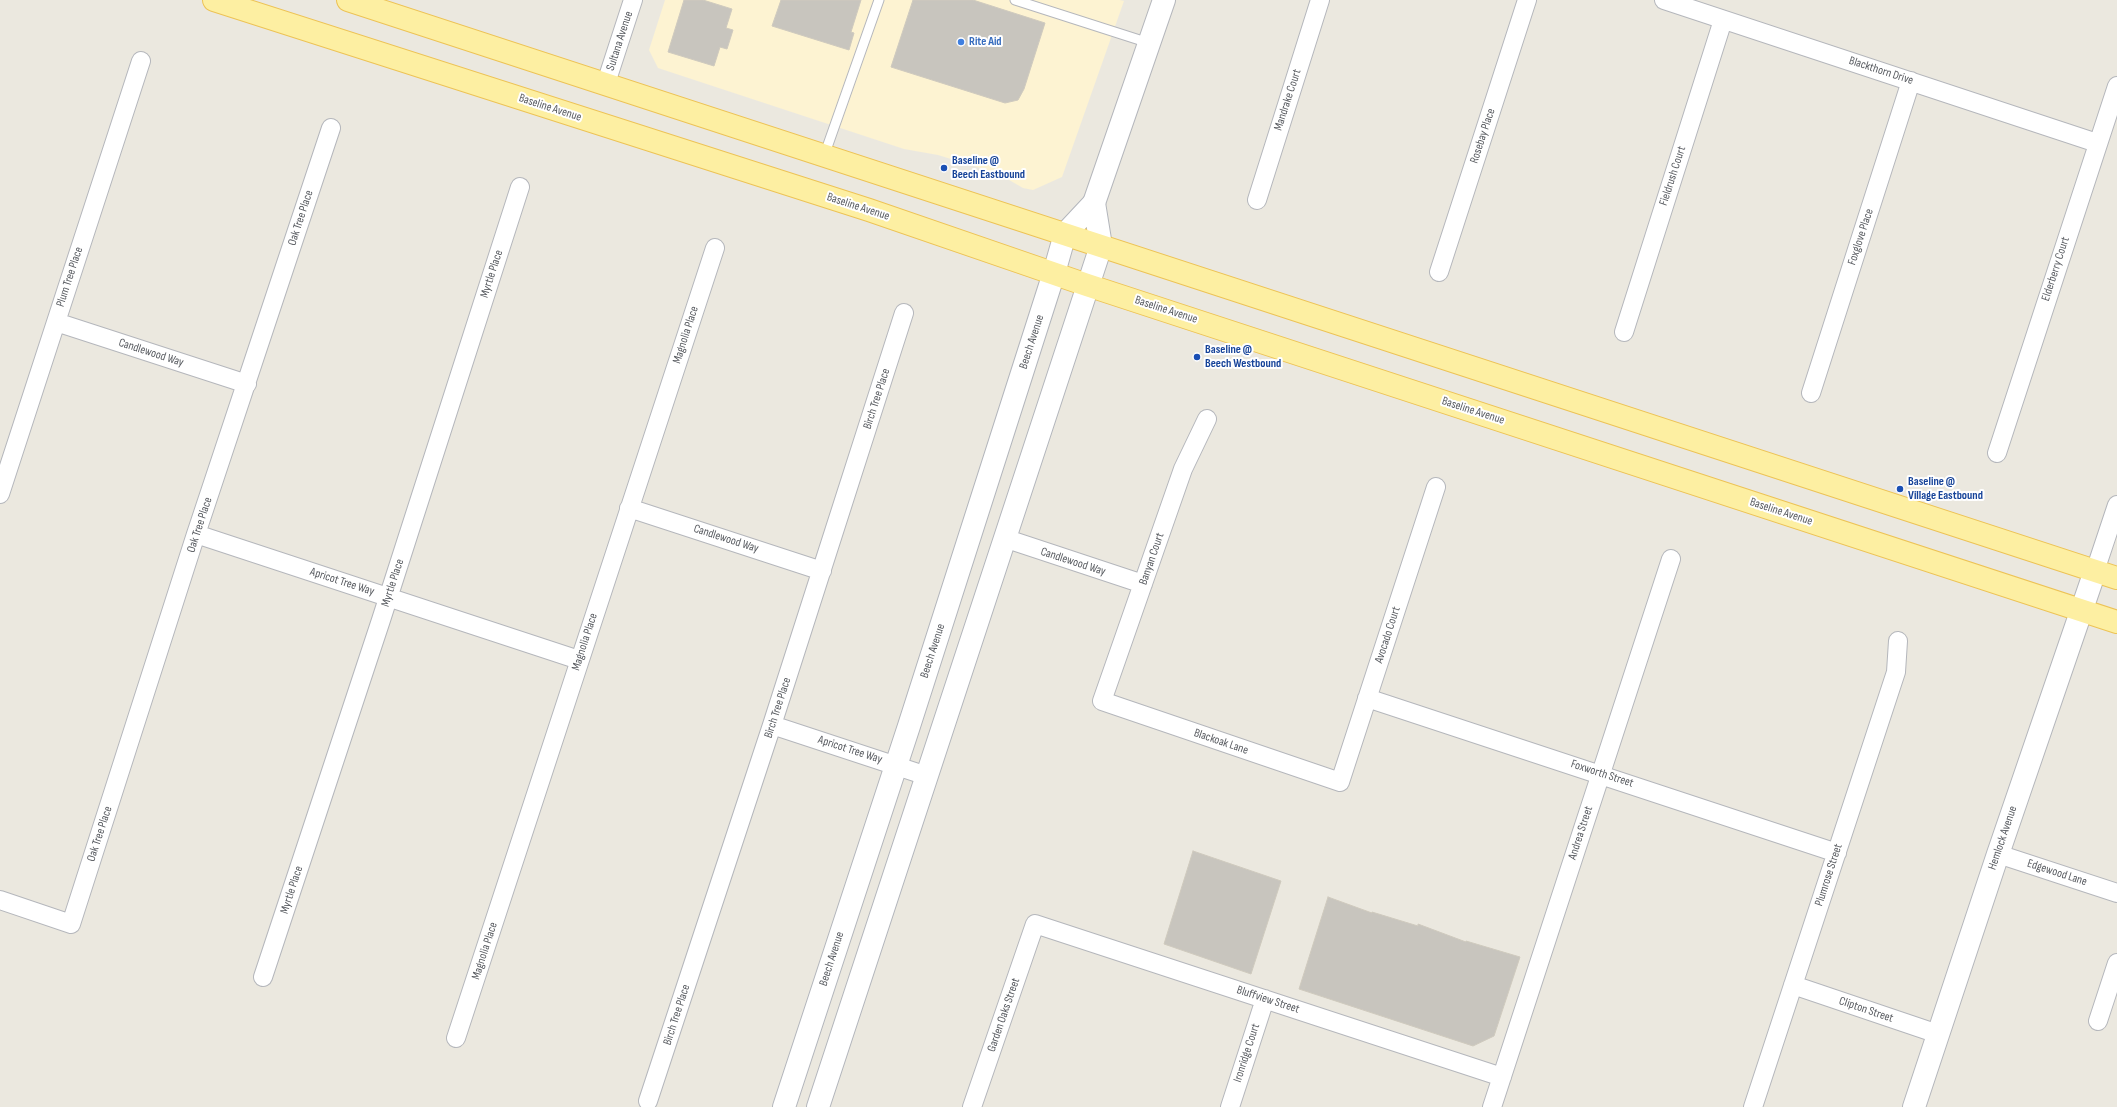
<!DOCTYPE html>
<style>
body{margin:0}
canvas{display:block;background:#ebe8df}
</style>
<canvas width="2117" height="1107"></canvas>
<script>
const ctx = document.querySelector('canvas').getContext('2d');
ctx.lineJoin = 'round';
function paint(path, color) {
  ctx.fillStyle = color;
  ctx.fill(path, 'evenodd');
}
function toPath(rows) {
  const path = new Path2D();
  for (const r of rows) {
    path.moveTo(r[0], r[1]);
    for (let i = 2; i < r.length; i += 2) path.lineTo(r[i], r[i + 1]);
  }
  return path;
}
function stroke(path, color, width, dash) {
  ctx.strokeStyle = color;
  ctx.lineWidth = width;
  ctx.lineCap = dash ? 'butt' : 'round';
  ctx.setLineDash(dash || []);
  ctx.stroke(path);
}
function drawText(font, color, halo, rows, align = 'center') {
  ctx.font = font + ' "Sofia Sans Condensed",sans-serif';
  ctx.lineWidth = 4;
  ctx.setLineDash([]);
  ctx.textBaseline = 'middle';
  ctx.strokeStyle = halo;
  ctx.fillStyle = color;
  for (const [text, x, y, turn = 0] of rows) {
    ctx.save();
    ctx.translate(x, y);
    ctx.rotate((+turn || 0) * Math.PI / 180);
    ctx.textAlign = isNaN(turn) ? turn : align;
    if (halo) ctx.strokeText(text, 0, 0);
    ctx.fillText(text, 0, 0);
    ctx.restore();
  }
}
paint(toPath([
 [665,0,1120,0,1124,1,1062,177,1033,190,1023,188,997,173,938,155,904,149,658,68,649,50]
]), '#fdf3d2');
const building = toPath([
 [684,0,703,0,732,9,726,28,733,30,727,49,720,47,714,66,668,52,684,0],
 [781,0,861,0,851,32,854,33,849,50,772,26,781,0],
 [913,0,973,0,1045,23,1024,89,1018,100,1005,103,891,67,913,0],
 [1193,851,1281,881,1251,974,1164,944,1193,851],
 [1328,897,1372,913,1372,912,1418,926,1418,924,1466,942,1466,941,1520,957,1494,1036,1473,1046,1299,989,1328,897]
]);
paint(building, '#c8c5be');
stroke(building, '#cfcabe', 1);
const service = toPath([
 [1015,0,1149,43],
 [824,156,879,0]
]);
const minor = toPath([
 [1664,0,2097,143],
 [606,83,633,0],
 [1257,200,1320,0],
 [1439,272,1527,0],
 [56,322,247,384],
 [1624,332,1723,20],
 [1811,393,1911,81],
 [1207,419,1183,469,1102,701,1340,782,1436,487],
 [1997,453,2117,86],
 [0,494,141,61],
 [629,508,822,571],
 [196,534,579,660],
 [1004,538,1143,584],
 [2095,571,2117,505],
 [1367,698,1837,853],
 [772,725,927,776],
 [1998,854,2117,893],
 [0,900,71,924,196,534,331,128],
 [263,977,381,620,520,187],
 [1793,985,1938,1034],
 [2098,1021,2117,963],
 [456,1038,715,248],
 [648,1101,772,725,904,313],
 [972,1107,1035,924,1502,1077],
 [1230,1107,1265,999],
 [1492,1107,1671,559],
 [1753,1107,1896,672,1898,641]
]);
const tertiary = toPath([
 [1094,203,1164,0],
 [1914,1107,1998,854,2095,571]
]);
const secondary = toPath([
 [784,1107,909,726,1054,273,1065,234,1094,203],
 [818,1107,1101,246,1094,203]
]);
const primary = toPath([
 [214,0,869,210,1087,285,2117,622],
 [348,0,2117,578]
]);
stroke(service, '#b5b7bc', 11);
stroke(minor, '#b5b7bc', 20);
stroke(tertiary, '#b5b7bc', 24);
stroke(secondary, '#b3b6bc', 24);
stroke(primary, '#edc356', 24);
stroke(service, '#fff', 9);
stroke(minor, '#fff', 18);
stroke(tertiary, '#fff', 22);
stroke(secondary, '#fff', 22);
stroke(primary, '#fdefa2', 22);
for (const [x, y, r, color] of [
 [961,42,4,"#3f7fe0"],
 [944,168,4,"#1a4fb4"],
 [1197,357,4,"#1a4fb4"],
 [1900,489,4,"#1a4fb4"]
]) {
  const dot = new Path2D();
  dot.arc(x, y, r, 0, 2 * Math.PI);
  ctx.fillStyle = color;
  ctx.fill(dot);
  stroke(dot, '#fff', 1.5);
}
drawText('12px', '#585b60', '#fff', [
 ["Sultana Avenue",620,41,-72],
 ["Blackthorn Drive",1881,71,18],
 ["Mandrake Court",1288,100,-72],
 ["Baseline Avenue",550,108,18],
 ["Rosebay Place",1483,136,-72],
 ["Fieldrush Court",1673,176,-72],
 ["Baseline Avenue",858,207,18],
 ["Oak Tree Place",301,218,-72],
 ["Foxglove Place",1861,237,-72],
 ["Elderberry Court",2056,269,-72],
 ["Myrtle Place",492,274,-72],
 ["Plum Tree Place",70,277,-72],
 ["Baseline Avenue",1166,310,18],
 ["Magnolia Place",686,335,-72],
 ["Beech Avenue",1032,342,-72],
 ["Candlewood Way",151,353,18],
 ["Birch Tree Place",877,399,-72],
 ["Baseline Avenue",1473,411,18],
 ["Baseline Avenue",1781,512,18],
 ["Oak Tree Place",200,525,-72],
 ["Candlewood Way",726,539,18],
 ["Banyan Court",1152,559,-71],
 ["Candlewood Way",1073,562,18],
 ["Apricot Tree Way",342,582,18],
 ["Myrtle Place",393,583,-72],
 ["Avocado Court",1388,635,-72],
 ["Magnolia Place",585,642,-72],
 ["Beech Avenue",933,651,-72],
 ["Birch Tree Place",778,708,-72],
 ["Blackoak Lane",1221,742,19],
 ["Apricot Tree Way",850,750,18],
 ["Foxworth Street",1602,774,18],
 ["Andrea Street",1581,833,-72],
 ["Oak Tree Place",100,834,-72],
 ["Hemlock Avenue",2003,838,-71],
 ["Edgewood Lane",2057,873,18],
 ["Plumrose Street",1829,875,-72],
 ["Myrtle Place",292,890,-72],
 ["Magnolia Place",485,951,-72],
 ["Beech Avenue",832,959,-72],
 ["Bluffview Street",1268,1000,18],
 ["Clipton Street",1866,1010,19],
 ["Birch Tree Place",677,1015,-72],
 ["Garden Oaks Street",1004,1015,-71],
 ["Ironridge Court",1247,1053,-72]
]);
drawText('bold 12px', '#366cbe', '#fff', [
 ["Rite Aid",969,42]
], 'left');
drawText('bold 12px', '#164399', '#fff', [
 ["Baseline @",952,161],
 ["Beech Eastbound",952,175],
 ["Baseline @",1205,350],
 ["Beech Westbound",1205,364],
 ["Baseline @",1908,482],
 ["Village Eastbound",1908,496]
], 'left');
</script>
